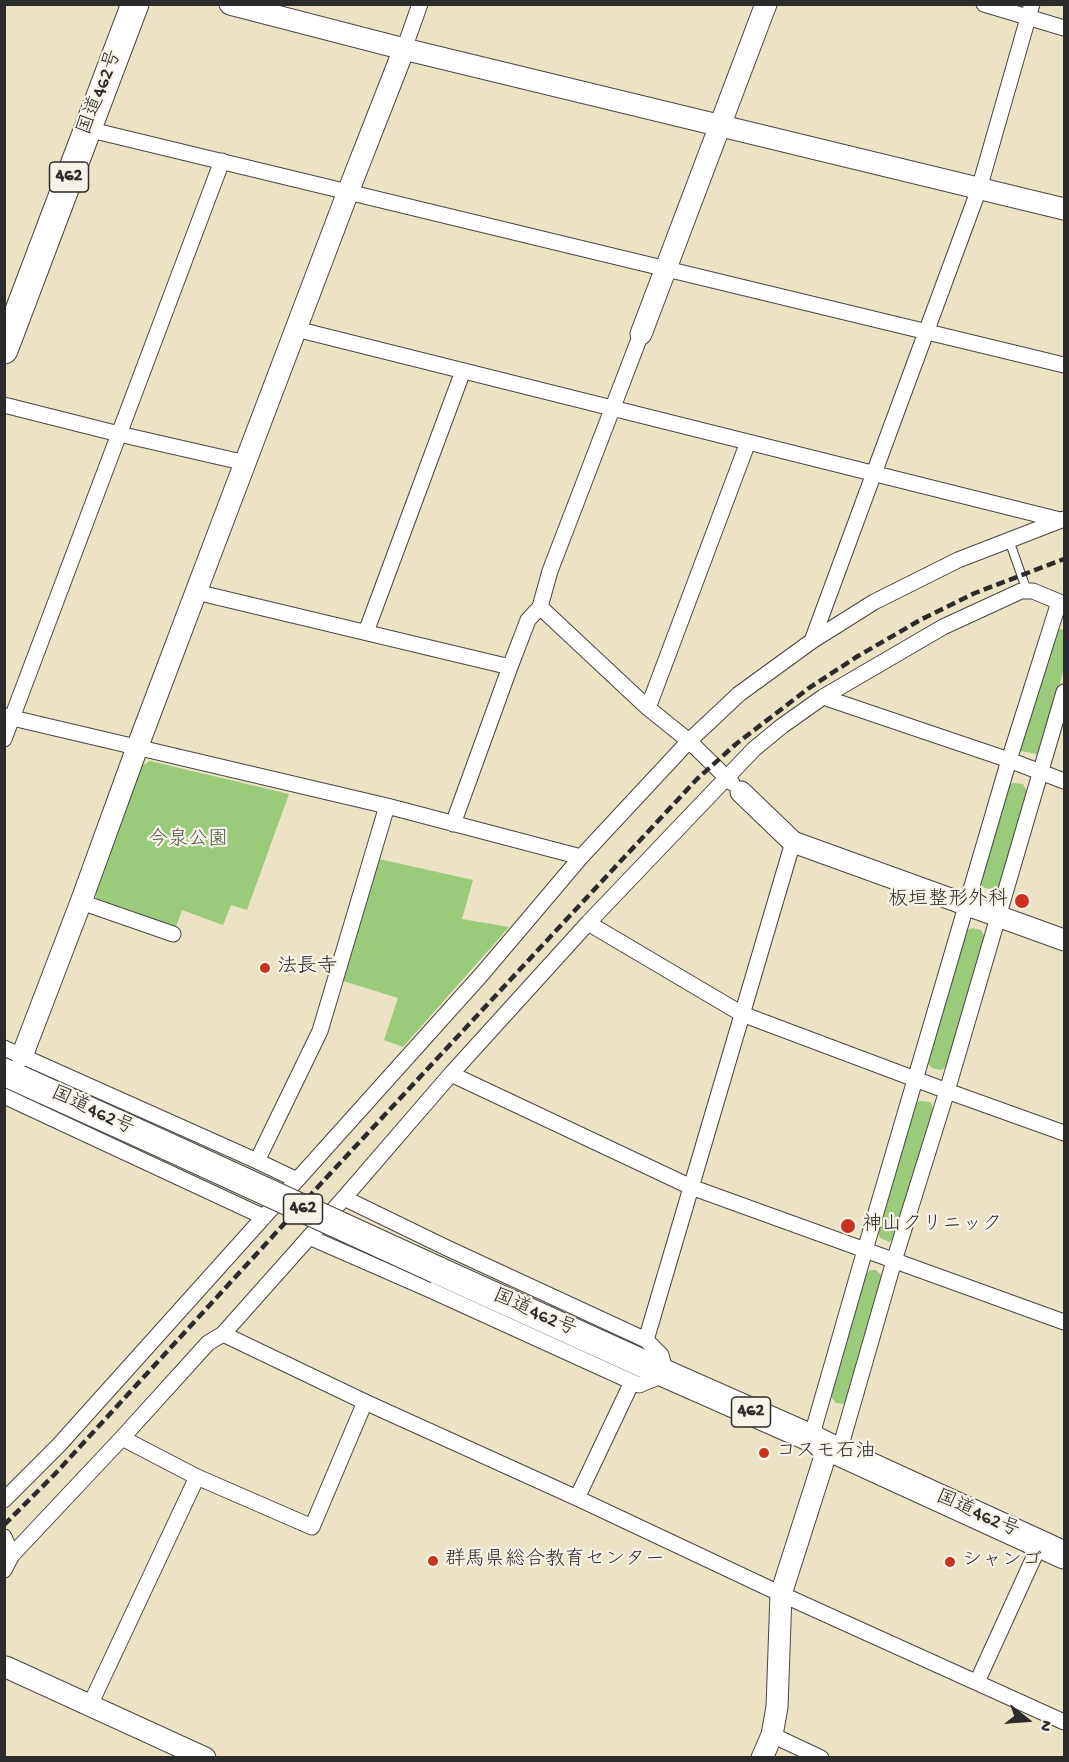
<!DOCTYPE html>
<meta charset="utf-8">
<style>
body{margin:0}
#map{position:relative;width:1069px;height:1762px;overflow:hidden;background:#ece3c4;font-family:"Gochi Hand",sans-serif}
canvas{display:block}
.frame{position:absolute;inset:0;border:6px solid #2b2b2b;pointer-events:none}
.north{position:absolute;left:997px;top:1690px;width:60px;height:60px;-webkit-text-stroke:4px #f7f3e8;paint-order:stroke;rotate:107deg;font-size:16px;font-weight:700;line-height:24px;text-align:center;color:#2b2b2b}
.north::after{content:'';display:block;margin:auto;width:21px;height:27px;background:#2b2b2b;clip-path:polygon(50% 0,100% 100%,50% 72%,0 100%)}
</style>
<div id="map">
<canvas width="1069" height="1762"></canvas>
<div class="frame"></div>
<div class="north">N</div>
</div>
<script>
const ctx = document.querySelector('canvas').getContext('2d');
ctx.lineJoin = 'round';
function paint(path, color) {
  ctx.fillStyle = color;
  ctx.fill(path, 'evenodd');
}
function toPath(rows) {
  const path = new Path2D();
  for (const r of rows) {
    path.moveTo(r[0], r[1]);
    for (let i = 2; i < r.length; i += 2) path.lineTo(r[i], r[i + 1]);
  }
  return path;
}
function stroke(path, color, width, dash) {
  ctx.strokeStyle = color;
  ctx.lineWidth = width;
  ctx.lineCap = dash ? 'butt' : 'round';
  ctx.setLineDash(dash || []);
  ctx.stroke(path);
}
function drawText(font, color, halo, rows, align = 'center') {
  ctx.font = font + ' "Gochi Hand","Klee One",sans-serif';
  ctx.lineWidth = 4.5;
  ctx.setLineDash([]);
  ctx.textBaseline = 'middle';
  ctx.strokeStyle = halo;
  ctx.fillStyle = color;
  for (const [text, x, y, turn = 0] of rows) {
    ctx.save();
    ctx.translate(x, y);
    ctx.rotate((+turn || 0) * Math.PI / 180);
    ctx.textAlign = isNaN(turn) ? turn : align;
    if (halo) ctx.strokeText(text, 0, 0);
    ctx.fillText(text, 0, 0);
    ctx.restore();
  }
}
paint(toPath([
 [1060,629,1064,630,1064,669,1040,752,1037,754,1021,751,1019,747,1055,631],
 [150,761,289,794,247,910,231,905,223,925,182,910,176,927,97,899,94,893,140,767],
 [1013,783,1023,784,1027,791,1001,885,994,890,981,887,980,877,1007,786],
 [379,859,473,880,462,919,509,927,403,1047,384,1040,398,998,340,980],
 [972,928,981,930,985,937,947,1066,941,1070,932,1068,928,1064,928,1060,964,935,968,930],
 [920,1101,931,1102,933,1110,894,1238,889,1242,880,1238,877,1229,914,1103],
 [870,1270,876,1270,881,1275,882,1284,849,1398,843,1404,836,1403,828,1393,863,1277]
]), '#99cb7b');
const lane = toPath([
 [1009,540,1027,591]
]);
const street = toPath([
 [984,4,1064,28],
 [404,49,420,4],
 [87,129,1064,365],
 [296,329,1060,520],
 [4,405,119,434,246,463],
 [196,592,510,667],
 [540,607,648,708,689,741,732,783],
 [366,632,463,371],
 [812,641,979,189,1032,4],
 [823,697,1009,760,1064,781],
 [648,708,748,442],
 [4,716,387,806,581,857],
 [4,739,222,161],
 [453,824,510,667,528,620,540,607,550,571,641,334],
 [81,902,173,934],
 [588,923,742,1014,947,1091,1064,1133],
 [4,1048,257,1161,297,1180],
 [451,1074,691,1187,1064,1322],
 [4,1096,264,1217],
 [257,1161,320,1031,387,806],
 [309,1237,428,1289,639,1385,666,1374,661,1355,646,1340,447,1248,344,1198],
 [223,1334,365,1402,577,1498,781,1594,1064,1722],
 [646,1340,793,842],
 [122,1438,197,1477,312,1527,365,1402],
 [811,1438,865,1250,1009,760,1059,602],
 [839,1452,894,1261,947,1091,1064,692],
 [577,1498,632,1382],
 [4,1500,59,1445,482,974,581,857,689,741,739,694,812,641,874,602,958,560,1064,519],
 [4,1537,12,1555],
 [4,1570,12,1555,122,1438,208,1343,223,1334,344,1198,451,1074,588,923,754,749,782,726,823,697,943,627,1021,591,1033,591,1064,604],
 [977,1682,1040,1544],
 [90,1705,197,1477],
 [772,1735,821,1758]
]);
const secondary = toPath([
 [230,4,404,49,1064,209],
 [641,334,766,4],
 [741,792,793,842,1064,940],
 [22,1056,81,902,137,748,196,592,348,192,404,49],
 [6,1667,205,1758],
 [762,1758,772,1735,777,1707,781,1594,828,1447]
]);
const highway = toPath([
 [4,350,135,4],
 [4,1072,169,1147],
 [437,1270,666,1374,811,1438,839,1452,1064,1555]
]);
stroke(lane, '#484742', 10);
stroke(street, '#484742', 17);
stroke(secondary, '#484742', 23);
stroke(highway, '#484742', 29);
stroke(lane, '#fff', 8);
stroke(street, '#fff', 15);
stroke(secondary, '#fff', 21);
stroke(highway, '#fff', 27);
stroke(toPath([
 [4,1525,54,1475,327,1177,697,779,736,744,809,688,858,656,922,619,975,593,1064,559]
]), '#2b2b2b', 4.5, [9, 4.5]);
const highwayBridge = toPath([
 [169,1147,437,1270]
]);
stroke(highwayBridge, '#484742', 29, []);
stroke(highwayBridge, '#fff', 27);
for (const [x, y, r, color] of [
 [1022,901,8,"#c8321e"],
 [265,968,6,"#c8321e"],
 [848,1226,8,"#c8321e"],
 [764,1453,6,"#c8321e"],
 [433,1561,6,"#c8321e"],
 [950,1562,6,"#c8321e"]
]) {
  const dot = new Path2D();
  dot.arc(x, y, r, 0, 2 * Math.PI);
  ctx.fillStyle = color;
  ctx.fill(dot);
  stroke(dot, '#f7f3e8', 2);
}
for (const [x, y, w] of [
 [69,177,39],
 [303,1209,39],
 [751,1412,39]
]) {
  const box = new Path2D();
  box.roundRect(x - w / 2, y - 15, w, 30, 4.5);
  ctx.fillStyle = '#f7f3e8';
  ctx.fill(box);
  stroke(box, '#2b2b2b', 1.5);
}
drawText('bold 18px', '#2b2b2b', null, [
 ["462",69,177],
 ["462",303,1209],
 ["462",751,1412]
]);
drawText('20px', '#2b2b2b', '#f7f3e8', [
 ["国道462号",101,93,-69],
 ["国道462号",92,1112,25],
 ["国道462号",534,1314,24],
 ["国道462号",977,1515,24]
]);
drawText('20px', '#4c5b43', '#f7f3e8', [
 ["今泉公園",188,841]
]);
drawText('20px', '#2b2b2b', '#f7f3e8', [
 ["板垣整形外科",1008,901,"right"],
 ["法長寺",277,968],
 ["神山クリニック",862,1226],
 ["コスモ石油",776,1453],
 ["群馬県総合教育センター",445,1561],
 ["シャンゴ",962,1562]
], 'left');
</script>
